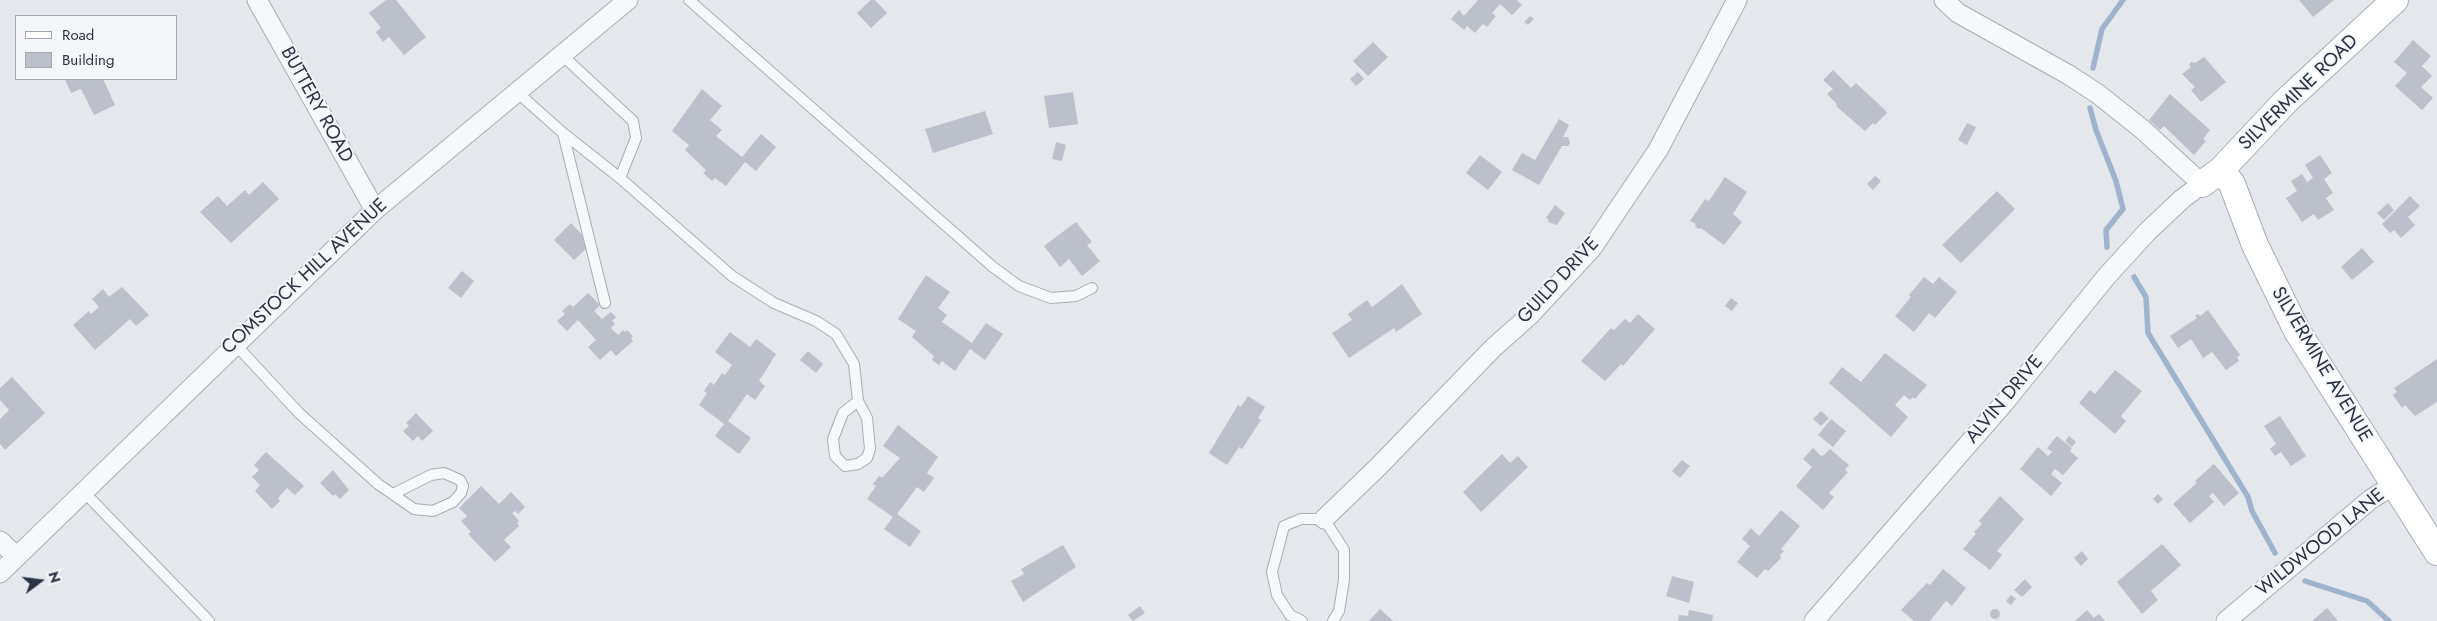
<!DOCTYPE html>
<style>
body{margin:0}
#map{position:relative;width:2437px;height:621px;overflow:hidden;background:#e4e7ec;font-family:Jost,sans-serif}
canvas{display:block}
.legend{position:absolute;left:15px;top:15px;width:162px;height:65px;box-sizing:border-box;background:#f4f6f9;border:1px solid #a4a8b1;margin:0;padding:6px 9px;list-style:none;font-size:15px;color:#2b3445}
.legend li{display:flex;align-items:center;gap:10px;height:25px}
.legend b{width:25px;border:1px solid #a4a8b1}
.north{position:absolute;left:15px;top:556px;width:50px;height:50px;-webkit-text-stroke:4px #f4f6f9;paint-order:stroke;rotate:75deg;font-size:14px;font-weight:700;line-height:20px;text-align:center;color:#2b3445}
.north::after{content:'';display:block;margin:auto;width:18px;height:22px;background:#2b3445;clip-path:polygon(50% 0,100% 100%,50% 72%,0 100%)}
</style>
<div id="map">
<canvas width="2437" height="621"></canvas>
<ul class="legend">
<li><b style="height:6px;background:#fff"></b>Road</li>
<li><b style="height:14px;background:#bbc0ca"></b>Building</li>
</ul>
<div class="north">N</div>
</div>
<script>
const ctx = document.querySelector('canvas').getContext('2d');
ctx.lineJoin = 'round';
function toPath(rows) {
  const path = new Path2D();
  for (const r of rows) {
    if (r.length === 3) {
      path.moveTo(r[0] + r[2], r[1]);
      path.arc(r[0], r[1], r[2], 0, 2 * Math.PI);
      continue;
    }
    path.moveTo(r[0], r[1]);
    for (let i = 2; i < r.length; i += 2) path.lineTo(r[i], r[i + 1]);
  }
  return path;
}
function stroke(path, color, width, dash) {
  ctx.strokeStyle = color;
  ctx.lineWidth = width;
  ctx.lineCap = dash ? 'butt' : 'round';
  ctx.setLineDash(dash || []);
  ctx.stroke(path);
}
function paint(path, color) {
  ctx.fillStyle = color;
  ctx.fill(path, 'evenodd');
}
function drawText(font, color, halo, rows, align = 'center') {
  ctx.font = font + ' Jost,sans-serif';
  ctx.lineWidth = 4;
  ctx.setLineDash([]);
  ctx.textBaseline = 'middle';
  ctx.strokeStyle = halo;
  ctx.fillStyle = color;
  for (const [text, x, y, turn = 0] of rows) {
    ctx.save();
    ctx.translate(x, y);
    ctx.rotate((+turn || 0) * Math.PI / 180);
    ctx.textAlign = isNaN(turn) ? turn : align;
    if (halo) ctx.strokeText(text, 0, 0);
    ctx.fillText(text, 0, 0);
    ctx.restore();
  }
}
stroke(toPath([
 [2093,68,2102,29,2123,0],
 [2090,108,2096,130,2116,181,2123,209,2106,230,2107,247],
 [2134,277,2146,297,2148,333,2248,497,2252,511,2275,553],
 [2305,581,2367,601,2389,621]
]), '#9fb4cc', 5.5);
paint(toPath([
 [386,0,396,0,426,37,404,55,389,37,383,42,376,32,381,28,369,13],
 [871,0,875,0,887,13,871,28,857,13],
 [1478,0,1517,0,1522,5,1512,15,1500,4,1492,13,1496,16,1487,27,1483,24,1475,33,1467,26,1464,30,1451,19,1459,10,1464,16],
 [2299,0,2334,0,2313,17],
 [1530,16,1534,19,1528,25,1524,22],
 [2413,40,2431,56,2422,66,2432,76,2421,87,2433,98,2422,110,2395,86,2407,73,2394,62],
 [1373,42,1388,57,1368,76,1353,61],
 [2204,57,2226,82,2201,102,2191,90,2195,87,2182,74,2191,67,2189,65,2191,62,2195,63],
 [1833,70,1851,88,1856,83,1885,110,1887,113,1875,125,1873,123,1865,131,1837,107,1836,103,1827,94,1833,89,1823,80],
 [1358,72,1364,79,1356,86,1350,79],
 [65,79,103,79,115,105,94,115,81,89,71,93],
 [702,89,722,106,710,120,722,130,716,136,742,157,761,134,776,147,756,171,745,162,726,186,715,178,712,181,703,173,706,170,685,150,689,145,672,131],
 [1073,92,1078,124,1049,128,1044,96],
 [2170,94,2210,130,2203,139,2206,141,2194,155,2164,126,2160,130,2149,120],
 [985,111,993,134,933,153,925,129],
 [1559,119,1569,125,1563,137,1568,137,1570,143,1568,146,1562,146,1539,185,1512,170,1522,153,1535,160],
 [1967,123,1976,127,1967,145,1958,140],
 [1056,142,1066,145,1062,161,1052,159],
 [1480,155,1502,172,1488,190,1466,173],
 [2320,155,2332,173,2324,179,2333,193,2326,198,2334,210,2318,220,2314,214,2302,222,2286,198,2297,191,2291,181,2302,174,2307,182,2313,178,2305,165],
 [1875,176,1881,181,1873,190,1867,184],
 [1725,177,1747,192,1733,214,1742,222,1724,245,1701,228,1699,229,1695,226,1696,224,1690,221,1705,199,1709,201],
 [263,182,279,199,231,243,200,212,218,196,227,206,245,190,249,195],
 [1997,191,2015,209,1961,263,1942,245],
 [2410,196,2420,206,2408,217,2415,225,2401,238,2394,230,2390,233,2382,224],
 [2388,203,2394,210,2384,220,2377,213],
 [1555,205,1565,213,1557,225,1548,222,1549,220,1546,218],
 [1076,222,1092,242,1087,245,1100,261,1082,276,1069,259,1060,267,1044,246],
 [571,223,591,244,574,260,554,240],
 [2362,248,2374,262,2352,280,2341,267],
 [462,271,474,281,461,298,448,288],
 [926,275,950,292,938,308,947,315,942,322,972,343,986,323,1003,334,985,360,970,349,955,371,942,361,939,365,932,360,934,356,912,337,916,331,898,319],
 [1924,277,1933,284,1939,277,1957,292,1935,318,1929,313,1914,332,1895,316,1911,297,1909,295],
 [1402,284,1422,314,1396,332,1394,328,1349,358,1332,333,1352,320,1348,314,1367,300,1372,307],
 [122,287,149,315,136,326,130,319,95,350,73,325,89,311,91,314,99,307,92,299,103,289,109,297],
 [588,293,600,305,594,311,602,319,611,312,616,317,612,321,615,324,611,328,618,335,623,330,625,332,627,330,633,336,631,338,633,341,616,356,611,350,600,360,588,347,596,340,578,320,567,331,557,321,565,314,562,311,570,304,573,307],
 [1731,298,1738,303,1732,311,1725,306],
 [2208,310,2240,355,2237,357,2239,361,2226,370,2212,352,2203,358,2191,339,2178,348,2170,336,2197,318,2195,316,2198,314,2200,316],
 [1638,314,1655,329,1623,366,1621,364,1605,381,1581,361,1611,328,1614,330,1625,319,1630,323],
 [730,332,750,347,756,339,776,354,759,381,765,386,755,400,747,394,728,421,751,438,739,454,715,436,724,424,699,405,707,393,704,391,710,382,714,385,722,373,725,375,732,365,715,352],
 [808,351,823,364,816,373,800,360],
 [1885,353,1927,385,1915,399,1913,397,1910,400,1904,395,1895,405,1908,417,1891,437,1829,383,1842,367,1861,382],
 [2437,359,2437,402,2415,416,2405,405,2402,408,2393,395,2397,392,2394,388],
 [2115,370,2142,391,2121,416,2126,421,2115,434,2079,403,2090,390,2095,394],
 [12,377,45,413,5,450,0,444,0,419,9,410,0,400,0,388],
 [1248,396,1265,407,1258,418,1261,420,1242,449,1239,447,1227,465,1209,453,1238,405,1241,407],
 [1821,411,1829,418,1821,426,1813,419],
 [416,413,433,431,422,441,418,436,413,441,403,431,409,426,406,423],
 [2280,416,2306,456,2291,466,2281,452,2275,456,2270,449,2276,444,2264,426],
 [1831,419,1846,431,1833,447,1818,435],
 [898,425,938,457,927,473,934,478,924,492,917,487,897,514,921,531,910,547,884,529,893,517,867,499,876,486,873,484,879,476,882,478,900,458,883,446],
 [2057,436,2072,448,2070,451,2078,458,2063,475,2055,469,2051,474,2062,483,2051,496,2020,469,2038,447,2048,456,2052,452,2047,448],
 [2069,436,2076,442,2072,447,2065,441],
 [1813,448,1821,456,1824,455,1830,449,1849,465,1845,470,1848,472,1829,493,1834,497,1823,510,1796,486,1812,467,1803,459],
 [266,452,304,486,295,495,287,488,278,498,280,501,272,509,255,491,260,485,252,477,259,470,254,465],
 [1502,454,1510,463,1518,456,1528,467,1481,512,1463,492],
 [1682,460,1690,466,1680,478,1672,471],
 [2214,464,2239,493,2224,506,2213,493,2209,496,2214,502,2190,523,2173,504,2197,483,2195,481],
 [333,470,349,490,340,499,335,494,333,496,320,483],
 [481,486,499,504,511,492,525,507,518,514,515,511,512,513,519,521,517,523,519,526,504,540,511,547,495,562,468,534,471,532,461,521,467,516,459,508],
 [2158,494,2163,499,2158,504,2153,499],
 [2000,496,2024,519,1997,551,2002,555,1990,570,1963,549,1976,534,1974,532,1982,524,1979,521],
 [1781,510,1800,526,1781,549,1784,551,1780,555,1781,558,1768,571,1765,569,1757,578,1737,562,1750,546,1742,539,1751,528,1759,536],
 [2162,544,2181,565,2151,591,2158,600,2142,614,2117,582],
 [1063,545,1076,567,1023,602,1011,581,1024,574,1021,569],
 [2082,551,2088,559,2081,566,2074,558],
 [1943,569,1966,588,1952,606,1946,601,1930,621,1914,621,1901,610,1927,583,1930,585],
 [1672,576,1694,582,1689,603,1666,596],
 [2025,579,2032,587,2022,597,2014,590],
 [2011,595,2016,599,2011,605,2006,601],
 [1140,606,1145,613,1133,621,1128,615],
 [2327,608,2338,621,2312,621],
 [1380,609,1393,621,1369,621],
 [1995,614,5],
 [1689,610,1713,615,1712,621,1678,621,1679,615,1688,616],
 [2087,610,2094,618,2099,614,2105,621,2075,621]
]), '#bbc0ca');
const lane = toPath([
 [689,0,993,267,1019,286,1051,298,1076,296,1092,288],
 [562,55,633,121,636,138,620,178],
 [518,93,563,133,620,178,732,276,774,303,816,321,836,334,854,364,858,401,867,418,870,449,867,458,858,464,845,466,835,456,833,439,843,413,858,401],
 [563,133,605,303],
 [235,344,299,413,378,484,414,509,433,511,453,502,461,493,463,486,460,480,444,473,431,475,393,494],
 [83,491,209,621],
 [1302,621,1290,615,1277,595,1272,572,1284,526,1301,519,1324,519,1344,550,1344,580,1339,611,1333,621]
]);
const street = toPath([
 [257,0,375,210],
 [1324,519,1379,466,1493,348,1529,316,1592,248,1658,150,1737,0],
 [0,541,16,556],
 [0,573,375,210,628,0],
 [1814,621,2004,403,2106,277,2147,232,2182,199,2202,184,2142,129,2098,94,2069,75,1958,13,1944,0],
 [2226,621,2371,499,2394,485]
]);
const secondary = toPath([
 [2221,170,2232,184,2255,245,2297,331,2437,552],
 [2202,184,2221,170,2285,102,2395,0]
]);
stroke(lane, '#a9aeb7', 12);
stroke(street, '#a9aeb7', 21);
stroke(secondary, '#a9aeb7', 28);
stroke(lane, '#f7f8fa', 10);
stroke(street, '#f7f8fa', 19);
stroke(secondary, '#fff', 26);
drawText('19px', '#2b3445', '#f4f6f9', [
 ["SILVERMINE ROAD",2299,93,-44],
 ["BUTTERY ROAD",316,105,61],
 ["COMSTOCK HILL AVENUE",305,277,-43],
 ["GUILD DRIVE",1559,281,-47],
 ["SILVERMINE AVENUE",2321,365,59],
 ["ALVIN DRIVE",2005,400,-50],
 ["WILDWOOD LANE",2321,543,-39]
]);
</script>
